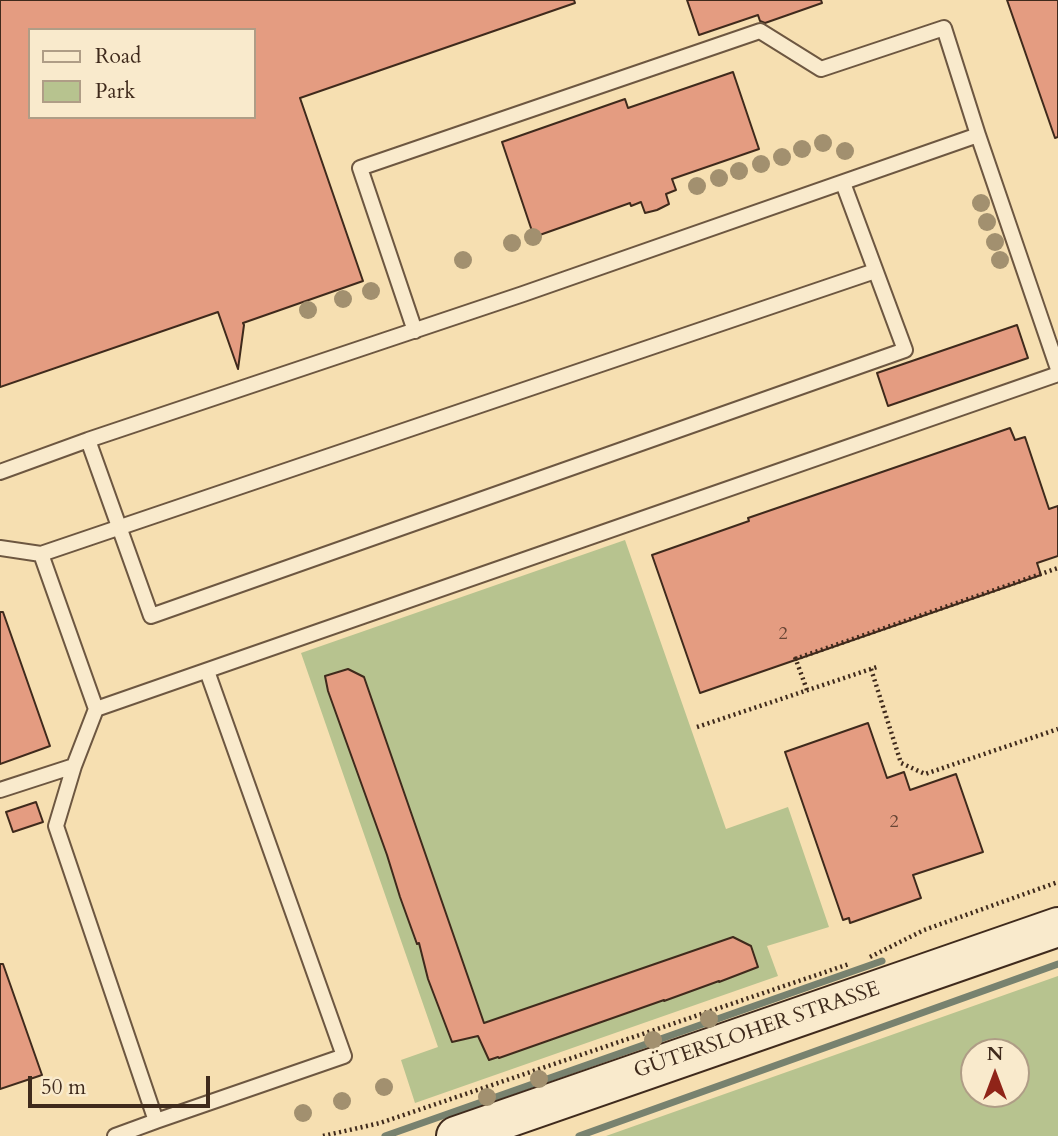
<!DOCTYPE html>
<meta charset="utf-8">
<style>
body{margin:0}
#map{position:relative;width:1058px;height:1136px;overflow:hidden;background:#f6dfb1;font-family:Cardo,serif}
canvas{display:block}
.legend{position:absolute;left:28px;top:28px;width:228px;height:91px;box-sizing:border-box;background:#f9eacc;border:2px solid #af9d86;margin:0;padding:9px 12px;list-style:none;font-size:21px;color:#3f2a1c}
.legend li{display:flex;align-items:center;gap:14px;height:35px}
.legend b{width:35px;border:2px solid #af9d86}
.north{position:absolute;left:960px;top:1038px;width:70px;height:70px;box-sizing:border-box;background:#f9eacc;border:2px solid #af9d86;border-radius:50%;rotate:0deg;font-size:19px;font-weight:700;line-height:28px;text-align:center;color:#3f2a1c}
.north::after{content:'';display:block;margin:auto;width:24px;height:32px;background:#8f2418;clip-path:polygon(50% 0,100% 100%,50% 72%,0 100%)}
.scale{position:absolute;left:28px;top:1076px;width:182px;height:32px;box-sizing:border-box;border:4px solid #3f2a1c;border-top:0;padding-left:9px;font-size:21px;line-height:24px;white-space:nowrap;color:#3f2a1c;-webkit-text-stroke:5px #f9eacc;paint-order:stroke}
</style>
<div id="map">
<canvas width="1058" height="1136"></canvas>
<ul class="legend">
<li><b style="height:9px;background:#f9eacc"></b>Road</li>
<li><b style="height:19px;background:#b7c38f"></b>Park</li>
</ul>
<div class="north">N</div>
<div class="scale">50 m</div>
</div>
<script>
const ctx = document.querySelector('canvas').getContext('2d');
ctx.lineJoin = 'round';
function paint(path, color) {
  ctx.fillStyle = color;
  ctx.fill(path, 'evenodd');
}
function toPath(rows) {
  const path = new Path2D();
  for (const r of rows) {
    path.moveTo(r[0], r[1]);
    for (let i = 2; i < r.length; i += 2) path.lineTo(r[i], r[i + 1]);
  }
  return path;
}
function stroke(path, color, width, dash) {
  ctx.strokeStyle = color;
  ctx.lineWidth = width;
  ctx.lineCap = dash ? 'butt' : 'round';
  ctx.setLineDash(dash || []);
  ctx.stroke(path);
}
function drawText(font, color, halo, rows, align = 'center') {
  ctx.font = font + ' Cardo,serif';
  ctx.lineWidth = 5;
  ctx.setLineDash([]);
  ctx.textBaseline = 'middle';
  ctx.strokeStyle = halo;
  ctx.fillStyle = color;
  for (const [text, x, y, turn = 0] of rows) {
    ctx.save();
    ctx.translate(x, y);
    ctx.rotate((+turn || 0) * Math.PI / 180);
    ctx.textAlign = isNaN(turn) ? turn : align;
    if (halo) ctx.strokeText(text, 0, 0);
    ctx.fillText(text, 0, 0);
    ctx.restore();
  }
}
paint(toPath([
 [625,540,726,829,788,807,829,927,767,946,778,976,415,1103,401,1060,438,1047,301,653],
 [1058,976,1058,1136,606,1136],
 [1016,1052,1016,1094,974,1094,974,1052]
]), '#b7c38f');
stroke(toPath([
 [385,1136,882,961],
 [579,1136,1058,964]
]), '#78826f', 7);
const building = toPath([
 [0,0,574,0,575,3,300,98,363,281,243,323,244,325,238,369,218,312,0,387,0,0],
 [30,30,254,30,254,117,30,117,30,30],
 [687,0,821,0,822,3,765,23,760,21,758,15,699,35,687,0],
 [1007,0,1058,0,1058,137,1055,138,1007,0],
 [733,72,759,149,672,179,676,190,666,194,669,204,657,210,645,213,641,202,631,206,630,203,534,237,502,142,625,99,628,108,733,72],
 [1017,325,1028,358,888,406,877,373,1017,325],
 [1010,428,1015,440,1025,437,1049,509,1058,506,1058,556,1037,563,1041,575,700,693,652,555,749,521,748,518,1010,428],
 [0,612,3,612,50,746,0,764,0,612],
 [348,669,364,677,484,1023,733,937,751,946,758,967,719,982,719,981,664,1001,664,1000,499,1058,498,1057,489,1060,478,1036,452,1042,428,979,419,943,417,944,400,897,387,855,328,691,325,676,348,669],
 [868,723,887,778,904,772,910,790,956,774,983,852,913,875,921,898,850,923,849,918,843,920,785,752,868,723],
 [36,802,43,822,13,832,6,812,36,802],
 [0,964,3,964,42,1075,0,1089,0,964]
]);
paint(building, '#e49c81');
stroke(building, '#3f2a1c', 2);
const lane = toPath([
 [415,331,360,168,760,31,821,69,944,28,978,135],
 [88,440,151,616,905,350,843,183],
 [0,472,88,440,523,294,978,135,1058,369],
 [0,548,41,554],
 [96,709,41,554,875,271],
 [0,790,74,766],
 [156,1121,344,1056,207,671],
 [115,1136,156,1121,56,826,74,766,96,709,1058,374]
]);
const secondary = toPath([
 [456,1136,1058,927]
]);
stroke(lane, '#6d5741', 18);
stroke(secondary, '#3f2a1c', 42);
stroke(toPath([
 [795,657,807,690],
 [795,659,1058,568],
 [871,669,901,763,925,774,1058,729],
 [697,727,877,667],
 [870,957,924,930,1058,882],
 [323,1136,380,1123,849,964]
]), '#3f2a1c', 4.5, [2, 3.5]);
stroke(lane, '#f9eacc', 14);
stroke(secondary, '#f9eacc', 38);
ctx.fillStyle = '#a2906f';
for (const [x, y] of [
 [823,143],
 [802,149],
 [845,151],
 [782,157],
 [761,164],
 [739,171],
 [719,178],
 [697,186],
 [981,203],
 [987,222],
 [533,237],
 [995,242],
 [512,243],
 [463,260],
 [1000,260],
 [371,291],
 [343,299],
 [308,310],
 [709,1019],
 [653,1040],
 [539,1079],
 [384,1087],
 [487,1097],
 [342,1101],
 [303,1113]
]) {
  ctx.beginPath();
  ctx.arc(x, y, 9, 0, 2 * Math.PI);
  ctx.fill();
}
drawText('18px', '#684635', null, [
 ["2",783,635],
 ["2",894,823]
]);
drawText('21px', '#3f2a1c', '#f9eacc', [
 ["GÜTERSLOHER STRASSE",757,1031,-19]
]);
</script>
